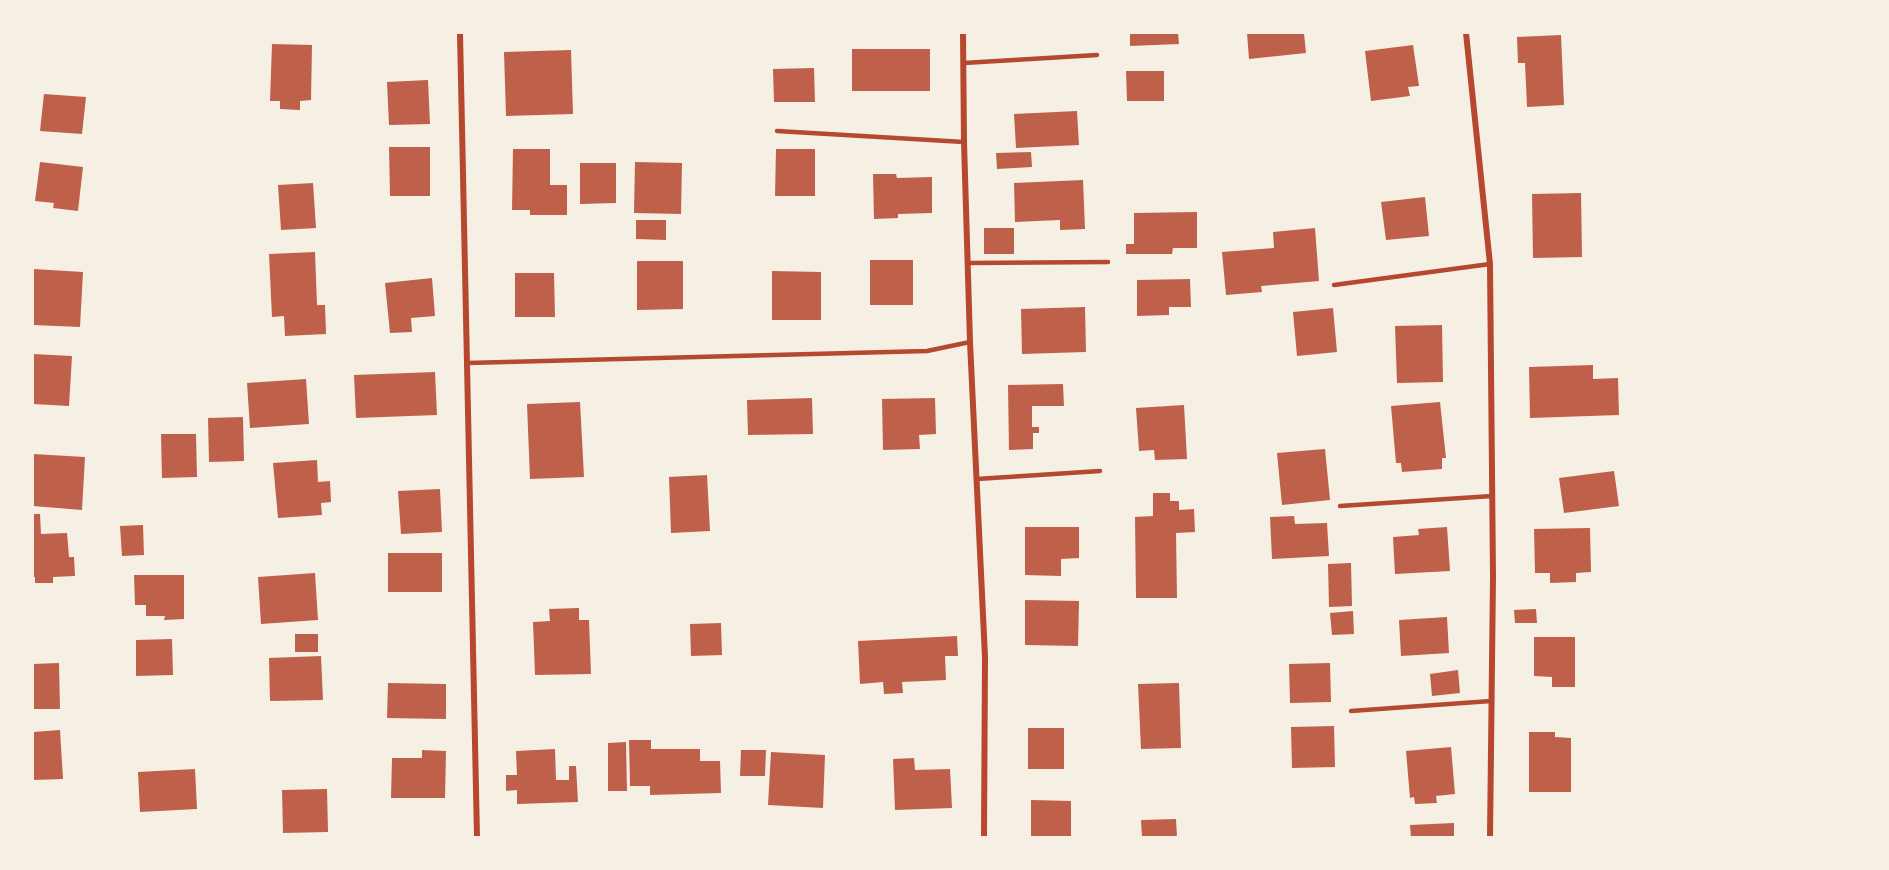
<!DOCTYPE html>
<style>
body{margin:0}
#map{position:relative;width:1889px;height:870px;overflow:hidden;background:#f6efe4;font-family:"Open Sans",sans-serif}
canvas{display:block}
.frame{position:absolute;inset:0;border:34px solid #f6efe4;pointer-events:none}
</style>
<div id="map">
<canvas width="1889" height="870"></canvas>
<div class="frame"></div>
</div>
<script>
const ctx = document.querySelector('canvas').getContext('2d');
ctx.lineJoin = 'round';
function paint(path, color) {
  ctx.fillStyle = color;
  ctx.fill(path, 'evenodd');
}
function toPath(rows) {
  const path = new Path2D();
  for (const r of rows) {
    path.moveTo(r[0], r[1]);
    for (let i = 2; i < r.length; i += 2) path.lineTo(r[i], r[i + 1]);
  }
  return path;
}
function stroke(path, color, width, dash) {
  ctx.strokeStyle = color;
  ctx.lineWidth = width;
  ctx.lineCap = dash ? 'butt' : 'round';
  ctx.setLineDash(dash || []);
  ctx.stroke(path);
}
paint(toPath([
 [1130,33,1178,33,1179,44,1130,46],
 [1247,33,1304,33,1306,53,1249,59],
 [1561,35,1564,105,1527,107,1525,63,1518,63,1517,37],
 [272,44,312,45,311,100,300,101,300,110,280,109,280,101,270,101],
 [1413,45,1419,86,1408,87,1410,96,1371,101,1365,51],
 [852,49,930,49,930,91,852,91],
 [571,50,573,114,506,116,504,52],
 [814,68,815,102,774,102,773,69],
 [1126,71,1164,71,1164,101,1127,101],
 [428,80,430,124,389,125,387,82],
 [44,94,86,97,82,134,40,131],
 [1077,111,1079,145,1016,148,1014,114],
 [389,147,430,147,430,196,390,196],
 [513,149,550,149,550,185,567,185,567,215,530,215,530,210,512,210],
 [776,149,815,149,815,196,775,196],
 [1031,152,1032,167,997,169,996,153],
 [40,162,83,167,78,211,53,208,54,203,35,201],
 [635,162,682,163,681,214,634,213],
 [580,163,616,163,616,203,580,204],
 [873,174,896,174,897,178,932,177,932,213,898,214,898,218,874,219],
 [1083,180,1085,229,1060,230,1060,220,1015,222,1014,183],
 [313,183,316,228,281,230,278,185],
 [1581,193,1582,257,1533,258,1532,194],
 [1425,197,1429,236,1386,240,1381,202],
 [1197,212,1197,248,1173,248,1172,254,1126,254,1126,244,1134,244,1134,213],
 [636,220,666,220,666,240,636,239],
 [984,228,1014,228,1014,254,984,254],
 [1315,228,1319,281,1261,286,1262,292,1226,295,1222,252,1274,248,1273,232],
 [315,252,317,305,325,305,326,334,285,336,284,316,272,317,269,254],
 [870,260,913,260,913,305,870,305],
 [637,261,683,261,683,309,637,310],
 [33,269,83,272,80,327,33,325],
 [772,271,821,272,821,320,772,320],
 [515,273,554,273,555,317,515,317],
 [432,278,435,316,411,318,412,332,390,333,385,283],
 [1190,279,1191,307,1169,307,1169,315,1137,316,1137,280],
 [1085,307,1086,352,1022,354,1021,309],
 [1333,308,1337,352,1297,356,1293,312],
 [1442,325,1443,382,1397,383,1395,326],
 [33,354,72,356,69,406,33,404],
 [1593,365,1593,379,1618,378,1619,415,1530,418,1529,367],
 [435,372,437,415,356,418,354,375],
 [306,379,309,424,250,428,247,383],
 [1063,384,1064,406,1032,406,1032,427,1039,427,1039,433,1033,433,1033,449,1009,450,1008,385],
 [812,398,813,434,748,435,747,400],
 [935,398,936,434,919,435,920,449,883,450,882,399],
 [580,402,584,477,530,479,527,404],
 [1440,402,1446,458,1442,458,1442,469,1402,472,1401,463,1396,463,1391,406],
 [1184,405,1187,459,1155,460,1154,450,1139,451,1136,408],
 [243,417,244,461,209,462,208,418],
 [161,434,196,434,197,477,162,478],
 [1325,449,1330,500,1282,505,1277,453],
 [33,454,85,457,82,510,33,506],
 [317,460,318,482,330,481,331,502,321,503,322,515,278,518,273,463],
 [1614,471,1619,506,1564,513,1559,478],
 [707,475,710,531,671,533,669,477],
 [440,489,442,532,401,534,398,491],
 [1153,493,1170,493,1170,501,1179,501,1179,510,1194,509,1195,532,1176,533,1177,598,1136,598,1135,517,1153,516],
 [33,514,40,514,41,534,67,533,69,557,74,557,75,576,53,577,53,583,35,583,35,577,33,577],
 [1294,516,1295,524,1327,523,1329,556,1272,559,1270,517],
 [143,525,144,555,122,556,120,526],
 [1025,527,1079,527,1079,558,1061,559,1061,576,1025,575],
 [1447,527,1450,571,1395,574,1393,537,1419,535,1418,529],
 [1590,528,1591,572,1576,573,1576,582,1550,583,1550,573,1535,573,1534,529],
 [388,553,442,553,442,592,388,592],
 [1351,563,1352,606,1329,607,1328,564],
 [315,573,318,620,261,624,258,577],
 [134,575,184,575,184,619,164,620,165,616,146,616,146,605,135,605],
 [1025,600,1079,601,1078,646,1025,645],
 [579,608,579,620,589,620,591,674,535,675,533,622,550,621,549,609],
 [1536,609,1537,623,1515,623,1514,610],
 [1353,611,1354,634,1332,635,1330,613],
 [1447,617,1449,653,1401,656,1399,620],
 [721,623,722,655,691,656,690,624],
 [295,634,318,634,318,652,295,652],
 [957,636,958,656,945,656,946,680,902,682,903,693,884,694,883,682,860,684,858,641],
 [1534,637,1575,637,1575,687,1552,687,1552,677,1534,676],
 [172,639,173,675,136,676,136,640],
 [321,656,323,700,270,701,269,658],
 [59,663,60,709,33,709,33,664],
 [1330,663,1331,702,1290,703,1289,664],
 [1458,670,1460,693,1432,696,1430,674],
 [388,683,446,684,446,719,387,718],
 [1179,683,1181,748,1141,749,1138,684],
 [1334,726,1335,767,1292,768,1291,727],
 [1028,728,1064,728,1064,769,1028,769],
 [60,730,63,779,33,780,33,732],
 [1529,732,1555,732,1555,737,1571,738,1571,792,1529,792],
 [629,740,651,740,651,749,700,749,700,761,720,761,721,793,650,795,650,786,630,786],
 [626,742,627,791,608,791,608,743],
 [1451,747,1455,794,1436,796,1437,803,1415,804,1414,797,1410,798,1406,751],
 [555,749,556,780,569,780,569,766,576,766,578,802,517,804,517,790,506,791,506,775,517,775,516,751],
 [422,750,446,751,445,798,391,798,392,758,422,758],
 [741,750,766,750,765,776,740,776],
 [771,752,825,755,823,808,768,805],
 [914,758,915,770,950,769,952,808,895,810,893,759],
 [195,769,197,809,140,812,138,772],
 [327,789,328,832,283,833,282,790],
 [1031,800,1071,801,1071,837,1031,837],
 [1176,819,1177,837,1142,837,1141,820],
 [1454,823,1454,837,1411,837,1410,825]
]), '#bf614a');
stroke(toPath([
 [964,63,1097,55],
 [777,131,964,142],
 [968,263,1108,262],
 [1334,285,1490,264],
 [467,363,927,351,970,342],
 [977,479,1100,471],
 [1340,506,1492,496],
 [1351,711,1491,701]
]), '#b5482f', 4.5);
stroke(toPath([
 [460,33,477,837],
 [963,33,964,142,970,342,985,657,984,837],
 [1466,33,1490,264,1493,577,1490,837]
]), '#b5482f', 6);
</script>
